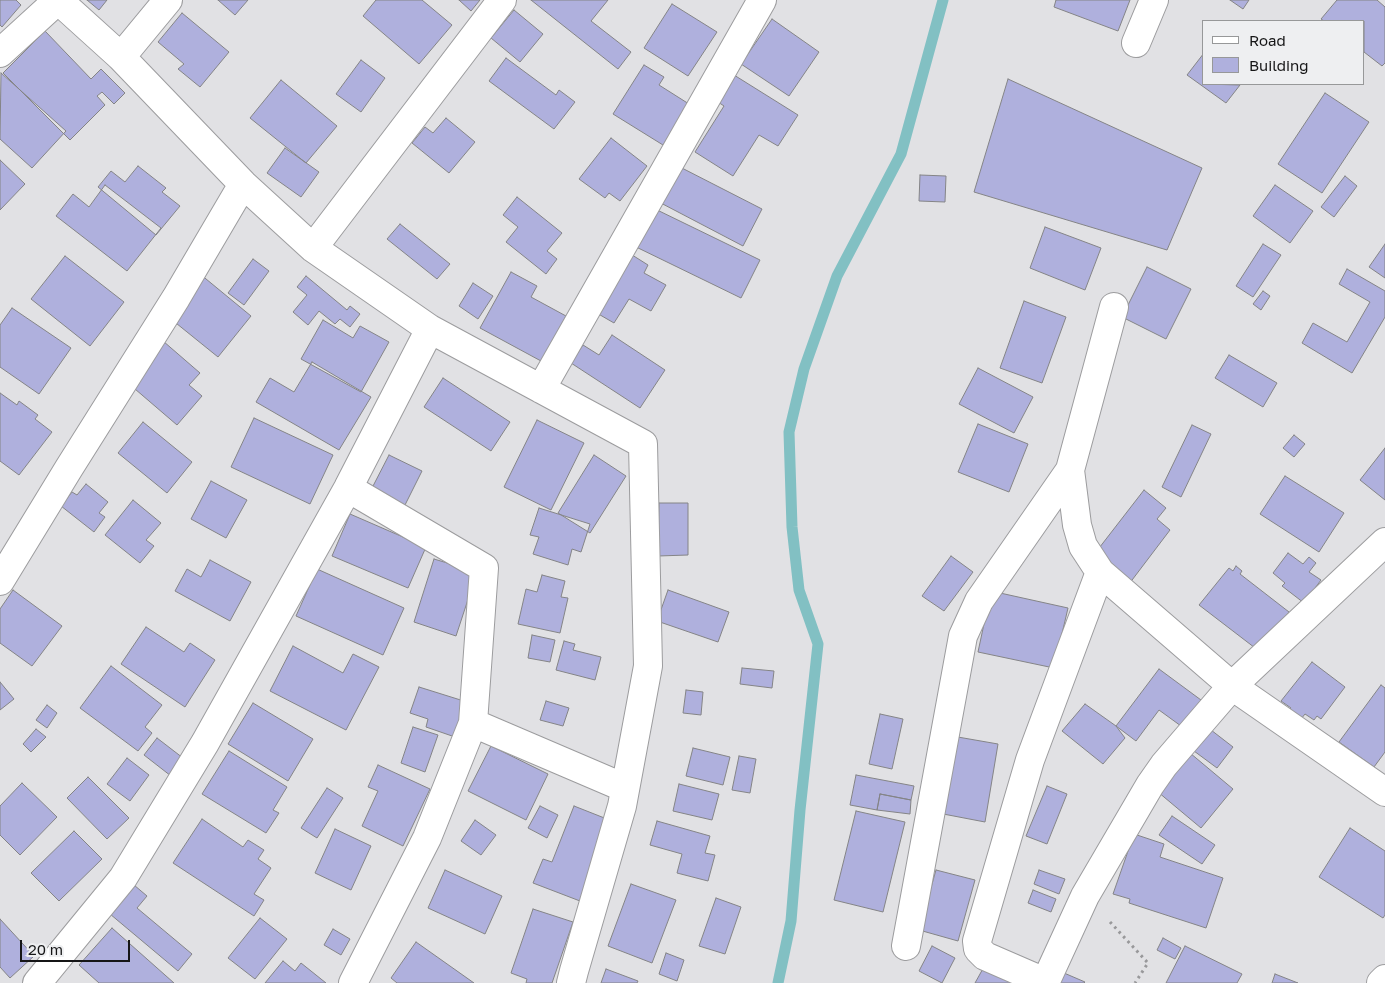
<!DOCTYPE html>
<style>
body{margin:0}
#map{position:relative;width:1385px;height:983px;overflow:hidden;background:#e1e1e4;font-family:"Golos Text",sans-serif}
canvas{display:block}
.legend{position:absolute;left:1202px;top:20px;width:162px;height:65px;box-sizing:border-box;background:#eeeff1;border:1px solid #979899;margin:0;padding:6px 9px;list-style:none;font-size:15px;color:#151516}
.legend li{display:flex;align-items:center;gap:10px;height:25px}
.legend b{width:25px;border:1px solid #979899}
.scale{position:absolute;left:20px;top:940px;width:110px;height:22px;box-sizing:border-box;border:2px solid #151516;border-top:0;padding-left:6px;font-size:15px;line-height:18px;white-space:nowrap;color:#151516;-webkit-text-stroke:4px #eeeff1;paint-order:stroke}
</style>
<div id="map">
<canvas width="1385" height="983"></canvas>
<ul class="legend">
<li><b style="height:6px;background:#fff"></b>Road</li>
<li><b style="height:14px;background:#afb0dd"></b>Building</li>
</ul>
<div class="scale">20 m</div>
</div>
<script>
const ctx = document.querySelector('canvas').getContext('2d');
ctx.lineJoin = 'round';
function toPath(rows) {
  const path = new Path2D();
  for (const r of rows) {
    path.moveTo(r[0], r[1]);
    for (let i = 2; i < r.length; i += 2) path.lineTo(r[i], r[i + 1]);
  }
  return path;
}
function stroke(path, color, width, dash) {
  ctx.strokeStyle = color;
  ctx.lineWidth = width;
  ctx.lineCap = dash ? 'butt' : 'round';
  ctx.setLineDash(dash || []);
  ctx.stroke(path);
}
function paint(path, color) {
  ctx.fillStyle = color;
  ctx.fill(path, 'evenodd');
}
stroke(toPath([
 [778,983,791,921,800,810,818,644,799,590,792,527,789,432,804,369,837,276,901,154,943,0]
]), '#82c0c3', 11);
const building = toPath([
 [0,0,16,0,21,5,2,27,0,25,0,0],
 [87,0,107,0,99,10,87,0],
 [218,0,248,0,235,15,218,0],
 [376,0,422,0,452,25,419,64,363,16,376,0],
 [459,0,480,0,471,11,459,0],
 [531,0,608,0,591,21,631,52,618,69,531,0],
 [1056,0,1130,0,1118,31,1054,7,1056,0],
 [1230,0,1249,0,1243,9,1230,0],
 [1337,0,1377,0,1385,7,1385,63,1382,66,1364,52,1364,21,1324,21,1321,19,1337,0],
 [672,4,717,32,688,76,644,48,672,4],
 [514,10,543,34,520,62,491,38,514,10],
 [182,13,229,52,200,87,178,69,184,64,158,42,182,13],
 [772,19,819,52,789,96,741,64,772,19],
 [45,31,91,79,101,69,125,93,114,104,102,92,97,96,105,105,70,140,3,73,45,31],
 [1204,53,1204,84,1240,85,1226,103,1187,75,1204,53],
 [506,58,556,95,559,90,575,102,554,129,489,81,506,58],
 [361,60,385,78,361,112,336,94,361,60],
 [644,65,664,77,659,85,689,104,663,145,613,114,644,65],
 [1,73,66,131,32,168,0,139,1,73],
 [734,75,798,115,778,146,759,135,733,176,695,152,724,106,718,102,734,75],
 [1008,79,1202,168,1167,250,974,192,1008,79],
 [281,80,337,126,306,163,250,118,281,80],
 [1325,93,1369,122,1322,193,1278,164,1325,93],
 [446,118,475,142,449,173,412,143,425,127,433,133,446,118],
 [611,138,647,166,620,201,609,193,605,198,579,179,611,138],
 [285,148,319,172,301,197,267,173,285,148],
 [0,160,25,184,0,210,0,160],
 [676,165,762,209,743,246,657,201,676,165],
 [138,166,166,188,162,192,180,206,156,235,98,187,111,171,125,182,138,166],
 [920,175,946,176,945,202,919,201,920,175],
 [1345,176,1357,186,1334,217,1321,207,1345,176],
 [105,185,161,228,127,271,56,216,73,194,89,207,105,185],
 [1275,185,1313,211,1290,243,1253,216,1275,185],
 [517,197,562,233,547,251,557,259,546,274,506,242,518,227,503,215,517,197],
 [651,207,760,260,741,298,632,245,651,207],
 [400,224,450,264,437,279,387,239,400,224],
 [1045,227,1101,248,1085,290,1030,268,1045,227],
 [1263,244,1281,255,1253,297,1236,286,1263,244],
 [1385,244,1385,278,1369,267,1385,244],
 [629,253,648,265,644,273,666,285,651,311,629,299,614,323,595,312,629,253],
 [65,256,124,302,90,346,31,299,65,256],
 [253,259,269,271,244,305,228,293,253,259],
 [1147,267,1191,289,1166,339,1122,317,1147,267],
 [1347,269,1385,291,1385,317,1352,373,1302,343,1313,323,1347,342,1370,302,1339,284,1347,269],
 [511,272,537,286,531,297,566,316,541,361,480,328,511,272],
 [200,274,251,316,218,357,166,315,200,274],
 [306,276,347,310,350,306,360,314,350,327,340,319,335,324,319,311,308,325,293,312,307,295,297,287,306,276],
 [473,283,493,296,478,319,459,306,473,283],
 [1263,291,1270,296,1261,310,1253,304,1263,291],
 [1024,301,1066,317,1042,383,1000,368,1024,301],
 [12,308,71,348,39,394,0,367,0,325,12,308],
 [323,320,353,338,360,326,389,342,361,392,301,359,323,320],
 [612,335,665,370,640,408,571,363,583,345,599,355,612,335],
 [163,341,200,373,189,385,202,396,177,425,128,383,163,341],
 [1229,355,1277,383,1263,407,1215,378,1229,355],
 [312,362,371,397,339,450,256,402,270,378,294,392,312,362],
 [978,368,1033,397,1014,433,959,404,978,368],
 [443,378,510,422,491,451,424,407,443,378],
 [0,393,17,405,19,401,38,415,35,419,52,432,19,475,0,461,0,393],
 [254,418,333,455,310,504,231,467,254,418],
 [537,420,584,443,551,510,504,487,537,420],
 [143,422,192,462,167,493,118,453,143,422],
 [978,424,1028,444,1009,492,958,472,978,424],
 [1192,425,1211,434,1181,497,1162,487,1192,425],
 [1294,435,1305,444,1294,457,1283,448,1294,435],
 [1385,448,1385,500,1360,480,1385,448],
 [389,455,422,471,405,505,372,488,389,455],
 [594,455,626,476,590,533,558,513,594,455],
 [1285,476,1344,513,1319,552,1260,514,1285,476],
 [211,481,247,500,226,538,191,519,211,481],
 [86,484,108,502,99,513,105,517,94,532,61,506,72,492,77,495,86,484],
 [1144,490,1166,508,1157,519,1170,530,1126,588,1106,573,1112,564,1096,552,1144,490],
 [133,500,161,523,146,540,154,546,140,563,105,535,133,500],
 [659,503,688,503,688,555,658,556,659,503],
 [539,508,590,524,581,552,572,549,568,565,533,554,539,537,530,535,539,508],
 [350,514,426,547,408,588,332,556,350,514],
 [1288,553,1303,564,1309,557,1316,563,1309,572,1321,580,1304,603,1282,586,1285,583,1273,573,1288,553],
 [951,556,973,572,944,611,922,596,951,556],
 [434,559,477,572,456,636,414,622,434,559],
 [210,560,251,582,230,621,175,591,187,569,201,577,210,560],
 [1236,566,1242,571,1240,574,1289,612,1259,651,1199,605,1229,568,1233,571,1236,566],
 [317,569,404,608,383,655,296,616,317,569],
 [542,575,565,581,561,597,568,598,560,633,518,624,526,589,537,592,542,575],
 [13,590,62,626,32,666,0,643,0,609,13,590],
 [668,590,729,612,718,642,657,621,668,590],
 [991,591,1068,608,1054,668,978,652,991,591],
 [146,627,184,652,190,643,215,660,185,707,121,664,146,627],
 [532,635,555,640,550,662,528,658,532,635],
 [564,641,575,644,573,650,601,657,595,680,556,670,564,641],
 [293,646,343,673,353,654,379,667,346,730,270,691,293,646],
 [1312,662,1345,687,1321,719,1317,716,1314,720,1305,714,1301,719,1289,710,1291,708,1281,701,1312,662],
 [111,666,162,705,145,727,152,733,138,751,80,708,111,666],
 [742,668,774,671,772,688,740,684,742,668],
 [1159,669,1201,700,1181,726,1159,710,1136,741,1116,726,1159,669],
 [0,682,14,699,0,710,0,682],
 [1381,685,1385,688,1385,752,1374,767,1339,742,1381,685],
 [419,687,467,702,455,737,426,727,428,719,410,713,419,687],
 [686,690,703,692,701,715,683,713,686,690],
 [546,701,569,708,563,726,540,720,546,701],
 [253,703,313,739,288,781,228,744,253,703],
 [1085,704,1116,726,1125,738,1103,764,1062,731,1085,704],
 [47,705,57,713,47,728,36,720,47,705],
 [880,714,903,719,892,769,869,764,880,714],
 [413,727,438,735,425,772,401,763,413,727],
 [36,729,46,737,31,752,23,744,36,729],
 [1211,730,1233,747,1217,768,1194,751,1211,730],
 [952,736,998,744,985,822,938,813,952,736],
 [157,738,183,758,171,776,144,755,157,738],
 [491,746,548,774,526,820,468,791,491,746],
 [693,748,730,757,723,785,686,776,693,748],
 [229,751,287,787,273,810,279,813,266,833,202,794,229,751],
 [1190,753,1233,789,1201,828,1158,792,1190,753],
 [739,756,756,759,750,793,732,790,739,756],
 [127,758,149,775,130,801,107,784,127,758],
 [378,765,430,789,403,846,362,826,378,791,368,787,378,765],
 [856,775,914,786,911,800,880,794,877,810,850,805,856,775],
 [88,777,129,818,107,839,67,798,88,777],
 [22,783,57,817,20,855,0,835,0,806,22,783],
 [679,784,719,794,712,820,673,811,679,784],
 [1047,786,1067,794,1047,844,1026,836,1047,786],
 [327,788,343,798,317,838,301,828,327,788],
 [880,794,911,800,910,814,877,810,880,794],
 [540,806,558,815,547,838,528,828,540,806],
 [574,806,612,821,580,901,533,883,543,859,552,862,574,806],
 [856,811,905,822,883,912,834,900,856,811],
 [1172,816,1215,845,1202,864,1159,835,1172,816],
 [202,819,243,847,248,840,264,850,258,859,271,868,254,894,264,900,254,916,173,863,202,819],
 [475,820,496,835,481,855,461,841,475,820],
 [657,821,710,836,705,853,715,855,708,881,677,873,682,854,650,845,657,821],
 [1350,828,1385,851,1385,915,1383,918,1319,877,1350,828],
 [335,829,371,846,351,890,315,873,335,829],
 [74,831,102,859,59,901,31,873,74,831],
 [1134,834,1164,844,1160,857,1223,878,1206,928,1129,903,1130,899,1113,894,1134,834],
 [445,870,502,896,485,934,428,908,445,870],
 [936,870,975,880,958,941,919,930,936,870],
 [1039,870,1065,879,1059,894,1034,884,1039,870],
 [631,884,676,900,652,963,608,946,631,884],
 [134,885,147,896,137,908,192,954,178,971,110,914,134,885],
 [1033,890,1056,899,1051,912,1028,903,1033,890],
 [716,898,741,907,725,954,699,946,716,898],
 [533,909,573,922,552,983,526,983,527,979,511,973,533,909],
 [260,918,287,939,255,979,228,958,260,918],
 [0,919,34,956,10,978,0,967,0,919],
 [112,928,174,983,99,983,79,965,112,928],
 [333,929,350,939,341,955,324,945,333,929],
 [1163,938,1181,948,1175,959,1157,950,1163,938],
 [416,942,474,983,397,983,391,978,416,942],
 [932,946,955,958,942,983,919,971,932,946],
 [1185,946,1242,974,1237,983,1166,983,1185,946],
 [666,953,684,960,677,981,659,974,666,953],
 [283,961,295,971,301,963,326,983,265,983,283,961],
 [985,965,1020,983,975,983,985,965],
 [606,969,638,981,637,983,601,983,606,969],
 [1064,973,1085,982,1084,983,1060,983,1064,973],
 [1275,974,1298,983,1272,983,1275,974]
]);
paint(building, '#afb0dd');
stroke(building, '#848486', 1);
const street = toPath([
 [58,0,121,57,243,184,313,248,430,329,643,444,648,666,622,806,574,971,571,983],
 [1136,43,1154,0],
 [0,53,58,0],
 [121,57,168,0],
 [313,248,502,0],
 [1114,307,1070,470,1077,525,1083,546,1100,572,1232,686,1385,792],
 [541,389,762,0],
 [348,488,484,568,473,723,427,838,353,983],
 [0,581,69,468,176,298,243,184],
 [473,723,625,788],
 [906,946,963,636,979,601,1070,470],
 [1045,982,985,956,978,949,977,941,1030,760,1100,572],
 [37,983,123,878,205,743,348,488,430,329],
 [1045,983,1085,896,1150,785,1164,765,1232,686,1385,542],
 [1381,983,1385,979]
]);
stroke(street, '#9c9c9e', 30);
stroke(toPath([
 [1110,922,1148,963,1135,983]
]), '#98989a', 3, [2.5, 4]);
stroke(street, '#fff', 28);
</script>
